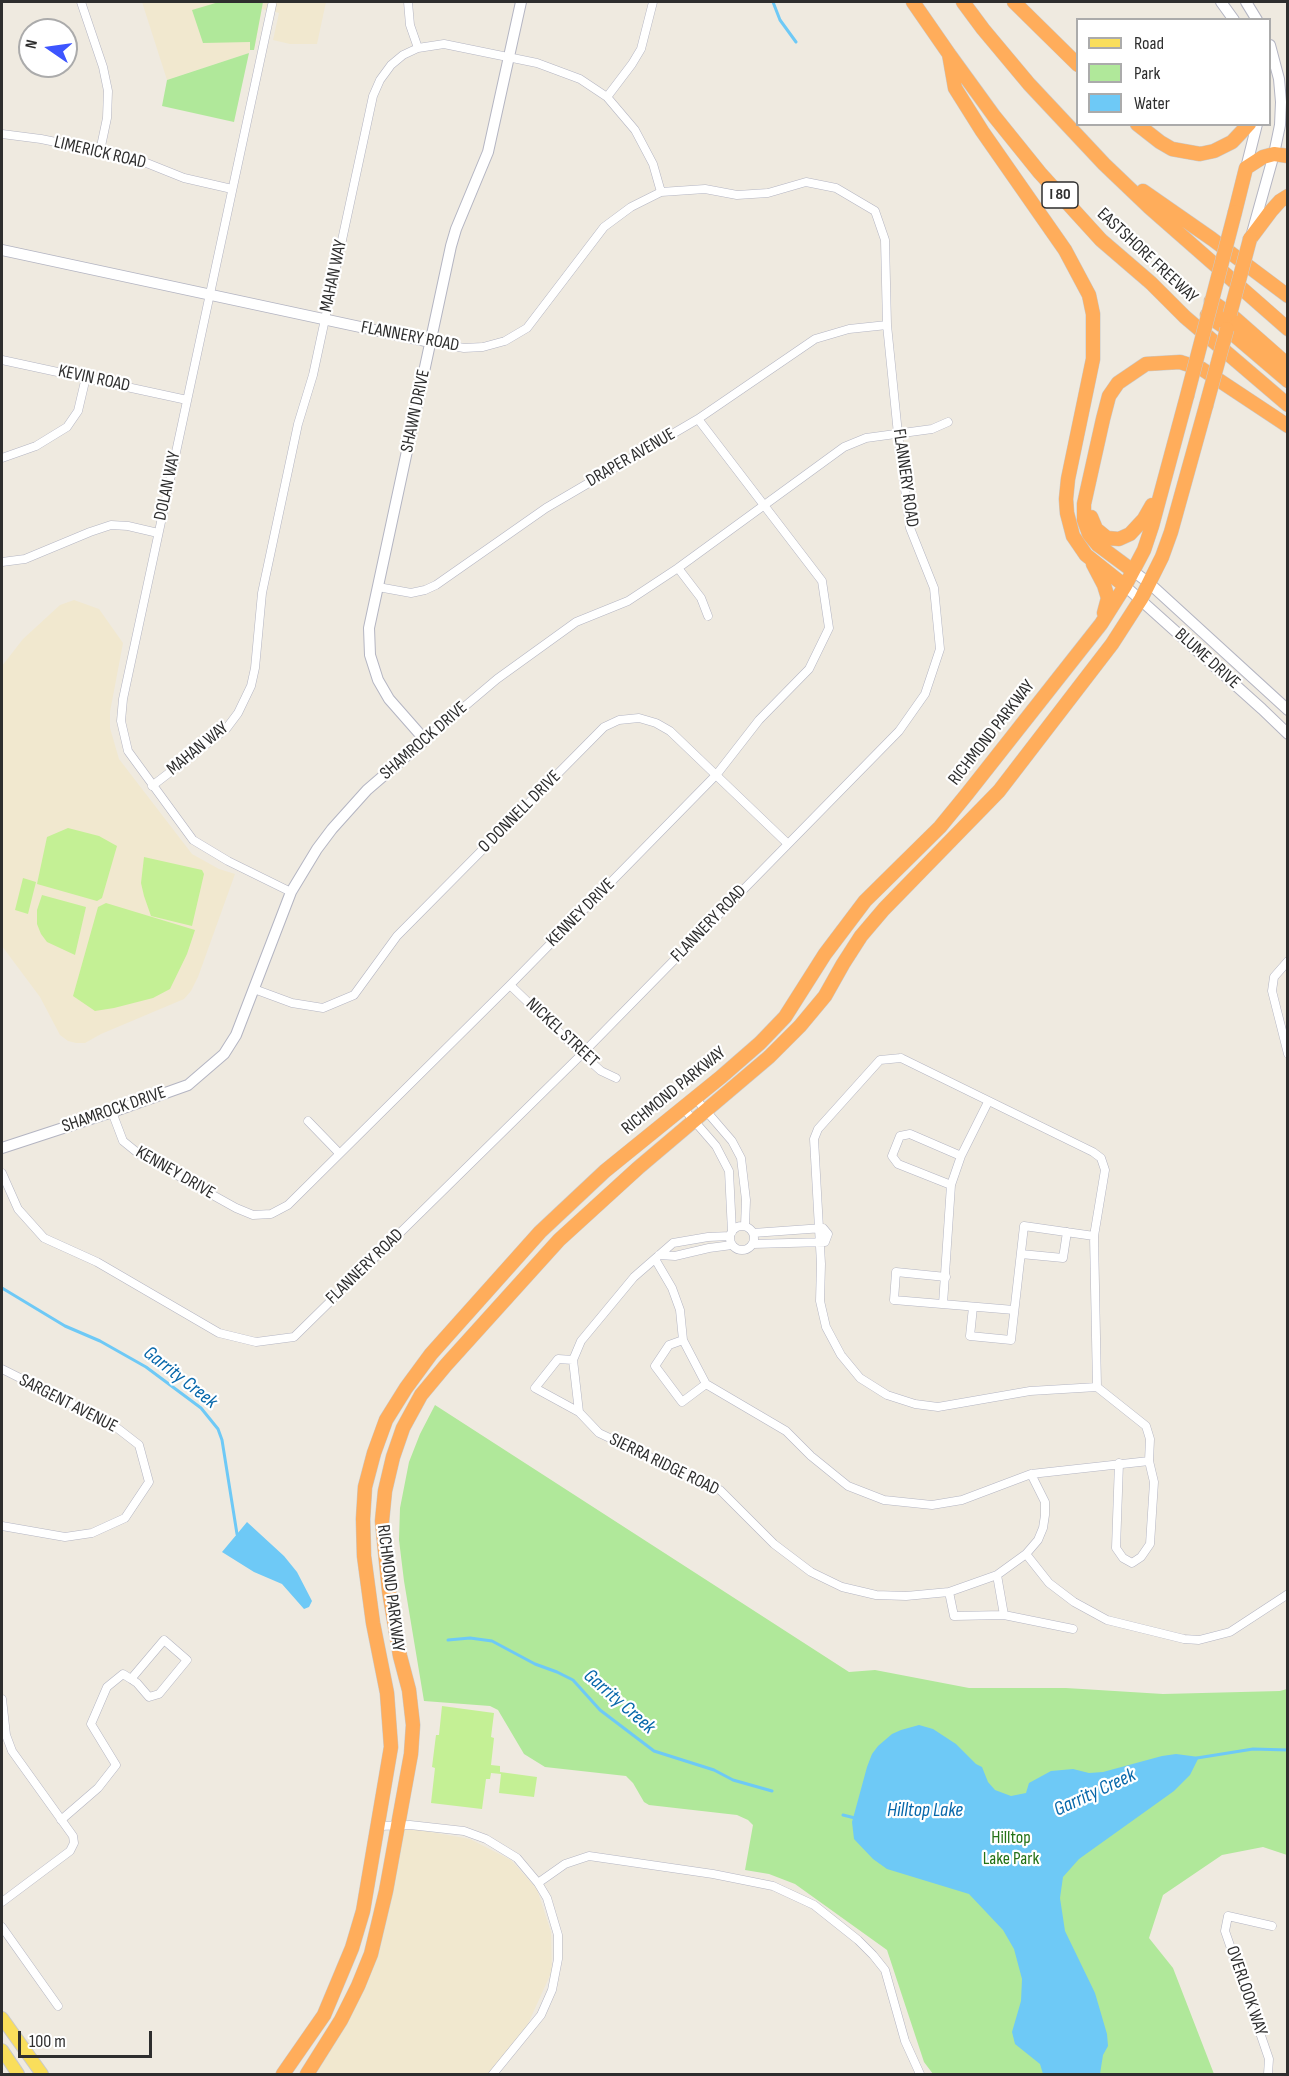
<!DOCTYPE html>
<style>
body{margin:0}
#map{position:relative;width:1289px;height:2076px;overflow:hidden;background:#efeae0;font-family:"Sofia Sans Condensed",sans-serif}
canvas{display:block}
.frame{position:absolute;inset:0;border:3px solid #2e2e2e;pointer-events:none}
.legend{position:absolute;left:1076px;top:18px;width:195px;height:108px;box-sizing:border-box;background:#fff;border:2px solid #ababab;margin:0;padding:8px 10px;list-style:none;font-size:18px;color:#2e2e2e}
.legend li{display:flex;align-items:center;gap:12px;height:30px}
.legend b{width:30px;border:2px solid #ababab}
.north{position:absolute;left:18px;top:18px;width:60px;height:60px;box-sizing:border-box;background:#fff;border:2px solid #ababab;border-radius:50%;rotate:283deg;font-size:16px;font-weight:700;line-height:24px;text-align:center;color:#2e2e2e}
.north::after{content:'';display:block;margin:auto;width:21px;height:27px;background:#3d55ff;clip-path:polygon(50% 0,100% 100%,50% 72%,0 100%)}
.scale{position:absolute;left:18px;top:2031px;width:134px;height:27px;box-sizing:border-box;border:3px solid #2e2e2e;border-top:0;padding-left:8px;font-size:18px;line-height:21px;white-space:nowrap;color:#2e2e2e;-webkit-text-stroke:4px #fff;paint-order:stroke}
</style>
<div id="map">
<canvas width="1289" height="2076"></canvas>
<div class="frame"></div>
<ul class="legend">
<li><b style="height:8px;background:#f9de5b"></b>Road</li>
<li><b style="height:16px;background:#b0e89a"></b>Park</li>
<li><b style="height:16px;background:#6ec9f6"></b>Water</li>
</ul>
<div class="north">N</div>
<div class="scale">100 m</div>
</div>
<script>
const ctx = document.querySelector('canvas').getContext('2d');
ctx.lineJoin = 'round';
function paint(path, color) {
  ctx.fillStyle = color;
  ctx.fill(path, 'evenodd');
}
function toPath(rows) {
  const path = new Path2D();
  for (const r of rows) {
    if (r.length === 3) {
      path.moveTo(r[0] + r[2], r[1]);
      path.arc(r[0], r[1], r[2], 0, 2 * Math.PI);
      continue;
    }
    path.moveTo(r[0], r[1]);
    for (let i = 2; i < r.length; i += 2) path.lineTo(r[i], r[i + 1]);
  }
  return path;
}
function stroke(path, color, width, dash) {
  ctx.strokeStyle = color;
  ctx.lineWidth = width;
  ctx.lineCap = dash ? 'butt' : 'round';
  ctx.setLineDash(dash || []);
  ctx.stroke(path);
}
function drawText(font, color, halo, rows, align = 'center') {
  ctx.font = font + ' "Sofia Sans Condensed",sans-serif';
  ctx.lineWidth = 4.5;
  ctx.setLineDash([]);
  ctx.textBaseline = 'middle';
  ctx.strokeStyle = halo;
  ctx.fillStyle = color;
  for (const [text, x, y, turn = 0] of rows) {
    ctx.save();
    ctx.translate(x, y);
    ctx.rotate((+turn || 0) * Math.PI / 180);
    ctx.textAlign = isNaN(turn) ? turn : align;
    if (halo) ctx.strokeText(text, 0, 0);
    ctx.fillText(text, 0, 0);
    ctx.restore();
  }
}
paint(toPath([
 [142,2,326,2,317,44,290,44,273,40,279,13,262,9,254,50,250,50,249,53,167,80],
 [74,600,99,609,123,643,110,712,110,728,119,759,192,854,219,869,235,874,198,977,191,991,184,999,101,1034,85,1043,76,1043,68,1041,60,1035,40,997,2,946,2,666,23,639,60,605],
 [402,1827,470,1839,511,1860,537,1889,551,1932,552,1971,527,2026,491,2074,314,2074,356,2002,383,1934]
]), '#f1e8cf');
paint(toPath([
 [219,2,263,2,254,50,250,50,250,42,203,43,192,10],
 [249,53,234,122,162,106,167,80],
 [435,1405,849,1672,875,1670,969,1688,1066,1688,1163,1694,1280,1691,1287,1689,1287,1855,1263,1847,1222,1855,1163,1895,1149,1938,1173,1968,1214,2074,933,2074,924,2062,887,1950,795,1884,769,1874,745,1870,753,1825,748,1820,737,1815,649,1805,644,1802,633,1783,626,1776,545,1767,524,1754,498,1710,490,1706,424,1701,404,1581,399,1540,400,1508,409,1462,420,1434]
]), '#b0e89a');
paint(toPath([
 [68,828,99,836,117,846,102,898,97,901,37,884,47,837],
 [144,857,202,870,204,874,192,926,151,916,144,896,141,883],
 [23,878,36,882,28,914,15,910],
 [42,895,86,907,75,955,47,942,41,934,37,924,37,910],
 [106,903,195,930,187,954,170,989,153,998,114,1008,95,1011,73,996,98,907],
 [442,1706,494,1713,491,1737,494,1738,491,1765,500,1766,500,1772,537,1777,534,1797,499,1793,501,1774,491,1773,490,1779,486,1779,482,1809,431,1803,435,1768,432,1767,436,1735,439,1735]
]), '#c4f095');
paint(toPath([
 [247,1522,284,1556,297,1572,312,1601,309,1607,304,1609,282,1584,254,1572,222,1552],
 [919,1725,933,1729,956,1744,976,1764,982,1767,988,1782,995,1790,1011,1796,1026,1793,1029,1783,1051,1771,1073,1769,1089,1773,1103,1772,1162,1756,1176,1754,1199,1757,1190,1775,1174,1791,1079,1859,1063,1877,1060,1898,1065,1931,1095,1993,1107,2034,1108,2046,1103,2055,1100,2074,1043,2074,1040,2064,1015,2044,1012,2032,1021,2001,1022,1979,1014,1949,1003,1930,969,1894,887,1869,873,1859,854,1839,852,1822,867,1767,872,1754,878,1746,892,1734,901,1730]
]), '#6ec9f6');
stroke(toPath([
 [773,2,780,20,796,42],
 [2,1288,65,1326,100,1341,146,1367,201,1408,218,1429,222,1440,237,1534,239,1536],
 [448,1640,470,1638,492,1641,535,1664,557,1672,573,1680,600,1710,654,1751,714,1770,733,1780,772,1791],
 [1197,1758,1253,1749,1288,1750],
 [843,1815,855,1818]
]), '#6ec9f6', 3);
const street = toPath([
 [81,2,103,67,108,91,107,118,100,151],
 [408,2,410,25,418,48],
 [272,5,123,699,121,721,128,751,193,840,228,861,291,892],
 [607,97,632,64,641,49,653,2],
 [2,134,41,139,134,158,184,178,232,189],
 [2,360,187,400],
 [2,458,36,446,67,427,78,411,86,377],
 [2,562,25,559,90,532,111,525,128,526,158,533],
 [678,568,701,598,708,616],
 [378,587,411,593,425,590,436,585,546,508,698,419,815,339,849,329,887,325],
 [425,740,497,679,576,622,628,601,678,568,844,447,866,438,932,429,948,422],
 [152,786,226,729,238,713,251,686,255,668,262,593,298,424,313,375,373,96,380,80,391,65,403,55,418,48,444,44,537,63,580,79,607,97,635,130,653,164,661,192],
 [1288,961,1274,977,1272,991,1288,1054],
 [510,985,582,1054,601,1071,616,1078],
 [254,989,292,1003,323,1008,354,995,397,936,604,727,619,720,639,718,656,723,670,731,788,844],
 [901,1058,1093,1152,1101,1158,1105,1170,1094,1236,1097,1387,1030,1391,938,1407,915,1404,887,1395,860,1378,841,1355,826,1327,820,1301,821,1264,814,1139,818,1129,880,1060,901,1058],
 [695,1098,732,1141,741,1158,746,1200,745,1226],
 [683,1108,716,1146,729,1171,732,1232],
 [112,1112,123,1141,139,1154,236,1208,253,1215,271,1214,288,1205,510,985,717,774,759,720,809,669,829,628,822,581,698,419],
 [308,1121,339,1153],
 [2,1173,18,1209,44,1238,97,1262,219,1333,256,1342,294,1337,582,1054,899,731,925,694,940,649,934,588,910,528,898,434,887,325,885,240,875,211,836,188,806,182,768,193,737,195,705,189,661,192,631,207,604,227,527,328,505,341,483,347,464,348,430,342],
 [951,1185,898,1164,892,1156,900,1136,910,1134,961,1156],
 [742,1238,12],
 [753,1233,823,1228,828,1234,825,1242,753,1244],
 [730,1236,708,1237,673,1243,634,1277,581,1341,573,1360,579,1412,599,1433,720,1490,774,1544,811,1572,842,1587,876,1595,906,1596,949,1592,997,1575,1026,1554,1038,1540,1043,1528,1045,1515,1045,1502,1031,1474],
 [1021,1254,1063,1258,1067,1232],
 [659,1255,675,1256,709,1248,732,1245],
 [655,1259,672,1288,680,1310,683,1340,706,1384,786,1431,811,1456,848,1486,884,1500,932,1505,962,1500,1031,1474,1149,1461],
 [946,1277,896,1272,894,1300,1014,1310],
 [943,1304,951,1185,961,1156,988,1102],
 [973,1307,970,1336,1011,1340,1024,1226,1094,1236],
 [683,1340,669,1345,655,1366,682,1402,706,1384],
 [573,1360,558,1359,535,1388,579,1412],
 [2,1369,112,1424,139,1445,149,1482,125,1518,92,1533,65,1537,2,1526],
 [1097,1387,1146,1426,1150,1439,1149,1461,1154,1482,1150,1544,1141,1557,1132,1563,1123,1558,1116,1548,1119,1463],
 [1026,1554,1049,1583,1074,1602,1107,1620,1184,1639,1199,1640,1230,1632,1288,1594],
 [997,1575,1004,1615],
 [949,1592,954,1616,1004,1615,1073,1629],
 [2,1699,6,1735,12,1751,73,1836,74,1843,70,1851,2,1902],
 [61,1820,98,1788,116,1765,91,1724,107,1687,123,1674,131,1679,137,1683,149,1697,159,1694,187,1660,164,1640,131,1679],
 [378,1826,410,1825,464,1831,486,1839,517,1858,538,1883,547,1898,558,1935,558,1959,552,1990,541,2015,493,2074],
 [538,1883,565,1864,589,1856,713,1874,773,1886,814,1905,858,1940,873,1955,885,1970,905,2041,920,2074],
 [2,1927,58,2006],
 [1268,2074,1269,2059,1225,1931,1228,1916,1272,1926]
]);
const secondary = toPath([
 [1221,2,1234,20],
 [1246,2,1257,20],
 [1246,168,1257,124],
 [1252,233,1274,154,1280,125,1281,102,1279,79,1270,45],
 [2,250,430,342],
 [1133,571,1149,583,1288,710],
 [1125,586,1262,709,1288,734],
 [2,1148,112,1112,188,1085,224,1054,236,1035,291,892,317,849,332,829,367,790,425,740,389,699,378,680,370,655,369,628,451,246,456,229,488,152,521,2]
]);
const primary = toPath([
 [2,2018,42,2074],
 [2,2050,18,2074]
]);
const highway = toPath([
 [913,2,949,54,994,116,1040,173,1101,240,1151,283,1185,317,1288,405],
 [963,2,983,29,1029,84,1104,164,1149,207,1288,329],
 [1014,2,1078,65],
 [949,54,955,88,982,131,1065,250,1089,295,1093,314,1093,359,1068,479,1066,499,1067,513,1073,536,1086,555,1125,586],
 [1137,124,1160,142,1172,149,1200,154,1214,151,1232,142,1249,124],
 [1143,191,1212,239,1288,296],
 [1235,212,1246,168,1263,157,1274,154,1288,156],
 [1250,239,1271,211,1280,201,1288,196],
 [1211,301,1230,314,1288,365],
 [1207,315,1227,329,1288,381],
 [1091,517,1096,529,1107,538,1119,539,1130,534,1144,519,1152,505],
 [1093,564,1104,585,1108,598,1104,613],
 [1133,571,1098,545,1089,534,1084,520,1084,504,1103,419,1109,396,1118,383,1146,364,1180,362,1202,369,1288,426],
 [283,2074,324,2015,352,1948,363,1911,391,1747,387,1693,373,1623,364,1556,363,1519,365,1487,374,1453,386,1420,406,1388,431,1354,540,1232,605,1171,721,1077,760,1043,785,1017,825,954,865,901,940,827,967,794,1101,624,1125,586,1144,550,1152,526,1187,396],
 [307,2074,341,2020,358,1986,371,1954,386,1891,411,1754,413,1725,409,1690,400,1656,389,1591,382,1521,385,1491,393,1457,403,1428,421,1395,446,1365,559,1240,638,1168,769,1057,800,1026,825,996,843,964,861,936,884,909,999,791,1112,644,1141,599,1162,557,1171,532,1206,406]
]);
stroke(street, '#b4b5c2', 9);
stroke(secondary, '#b4b5c2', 12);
stroke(primary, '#c9c9c9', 14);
stroke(highway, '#c9c9c9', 15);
stroke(street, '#fff', 8);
stroke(secondary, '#fff', 10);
stroke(primary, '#f9de5b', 12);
stroke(highway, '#ffad5b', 14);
const highwayBridge = toPath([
 [1230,314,1250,239],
 [1187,396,1235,212],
 [1206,406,1227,329]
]);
stroke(highwayBridge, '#c9c9c9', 15, []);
stroke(highwayBridge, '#ffad5b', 14);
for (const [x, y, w] of [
 [1060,195,36]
]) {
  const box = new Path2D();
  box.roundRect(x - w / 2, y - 13, w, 26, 4.5);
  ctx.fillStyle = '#fff';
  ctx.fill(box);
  stroke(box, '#2e2e2e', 1.5);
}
drawText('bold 16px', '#2e2e2e', null, [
 ["I 80",1060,195]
]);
drawText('18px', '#2e2e2e', '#fff', [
 ["LIMERICK ROAD",100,153,13],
 ["EASTSHORE FREEWAY",1147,256,43],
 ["MAHAN WAY",334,276,-78],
 ["FLANNERY ROAD",410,337,11],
 ["KEVIN ROAD",94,379,12],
 ["SHAWN DRIVE",416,411,-78],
 ["DRAPER AVENUE",631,458,-30],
 ["FLANNERY ROAD",905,478,82],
 ["DOLAN WAY",168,486,-78],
 ["BLUME DRIVE",1207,659,42],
 ["RICHMOND PARKWAY",992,733,-52],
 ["SHAMROCK DRIVE",424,741,-41],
 ["MAHAN WAY",198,749,-39],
 ["O DONNELL DRIVE",520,812,-45],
 ["KENNEY DRIVE",581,913,-45],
 ["FLANNERY ROAD",709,924,-46],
 ["NICKEL STREET",562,1033,43],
 ["RICHMOND PARKWAY",674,1091,-39],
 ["SHAMROCK DRIVE",114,1110,-19],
 ["KENNEY DRIVE",175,1173,30],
 ["FLANNERY ROAD",365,1267,-44],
 ["SARGENT AVENUE",68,1404,27],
 ["SIERRA RIDGE ROAD",664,1465,26],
 ["RICHMOND PARKWAY",390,1588,83],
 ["OVERLOOK WAY",1246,1991,71]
]);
drawText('18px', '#247217', '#fff', [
 ["Hilltop",1011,1838],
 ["Lake Park",1011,1859]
]);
drawText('italic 20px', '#0667aa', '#fff', [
 ["Garrity Creek",180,1378,38],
 ["Garrity Creek",619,1702,41],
 ["Garrity Creek",1095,1793,-25],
 ["Hilltop Lake",925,1811]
]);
</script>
